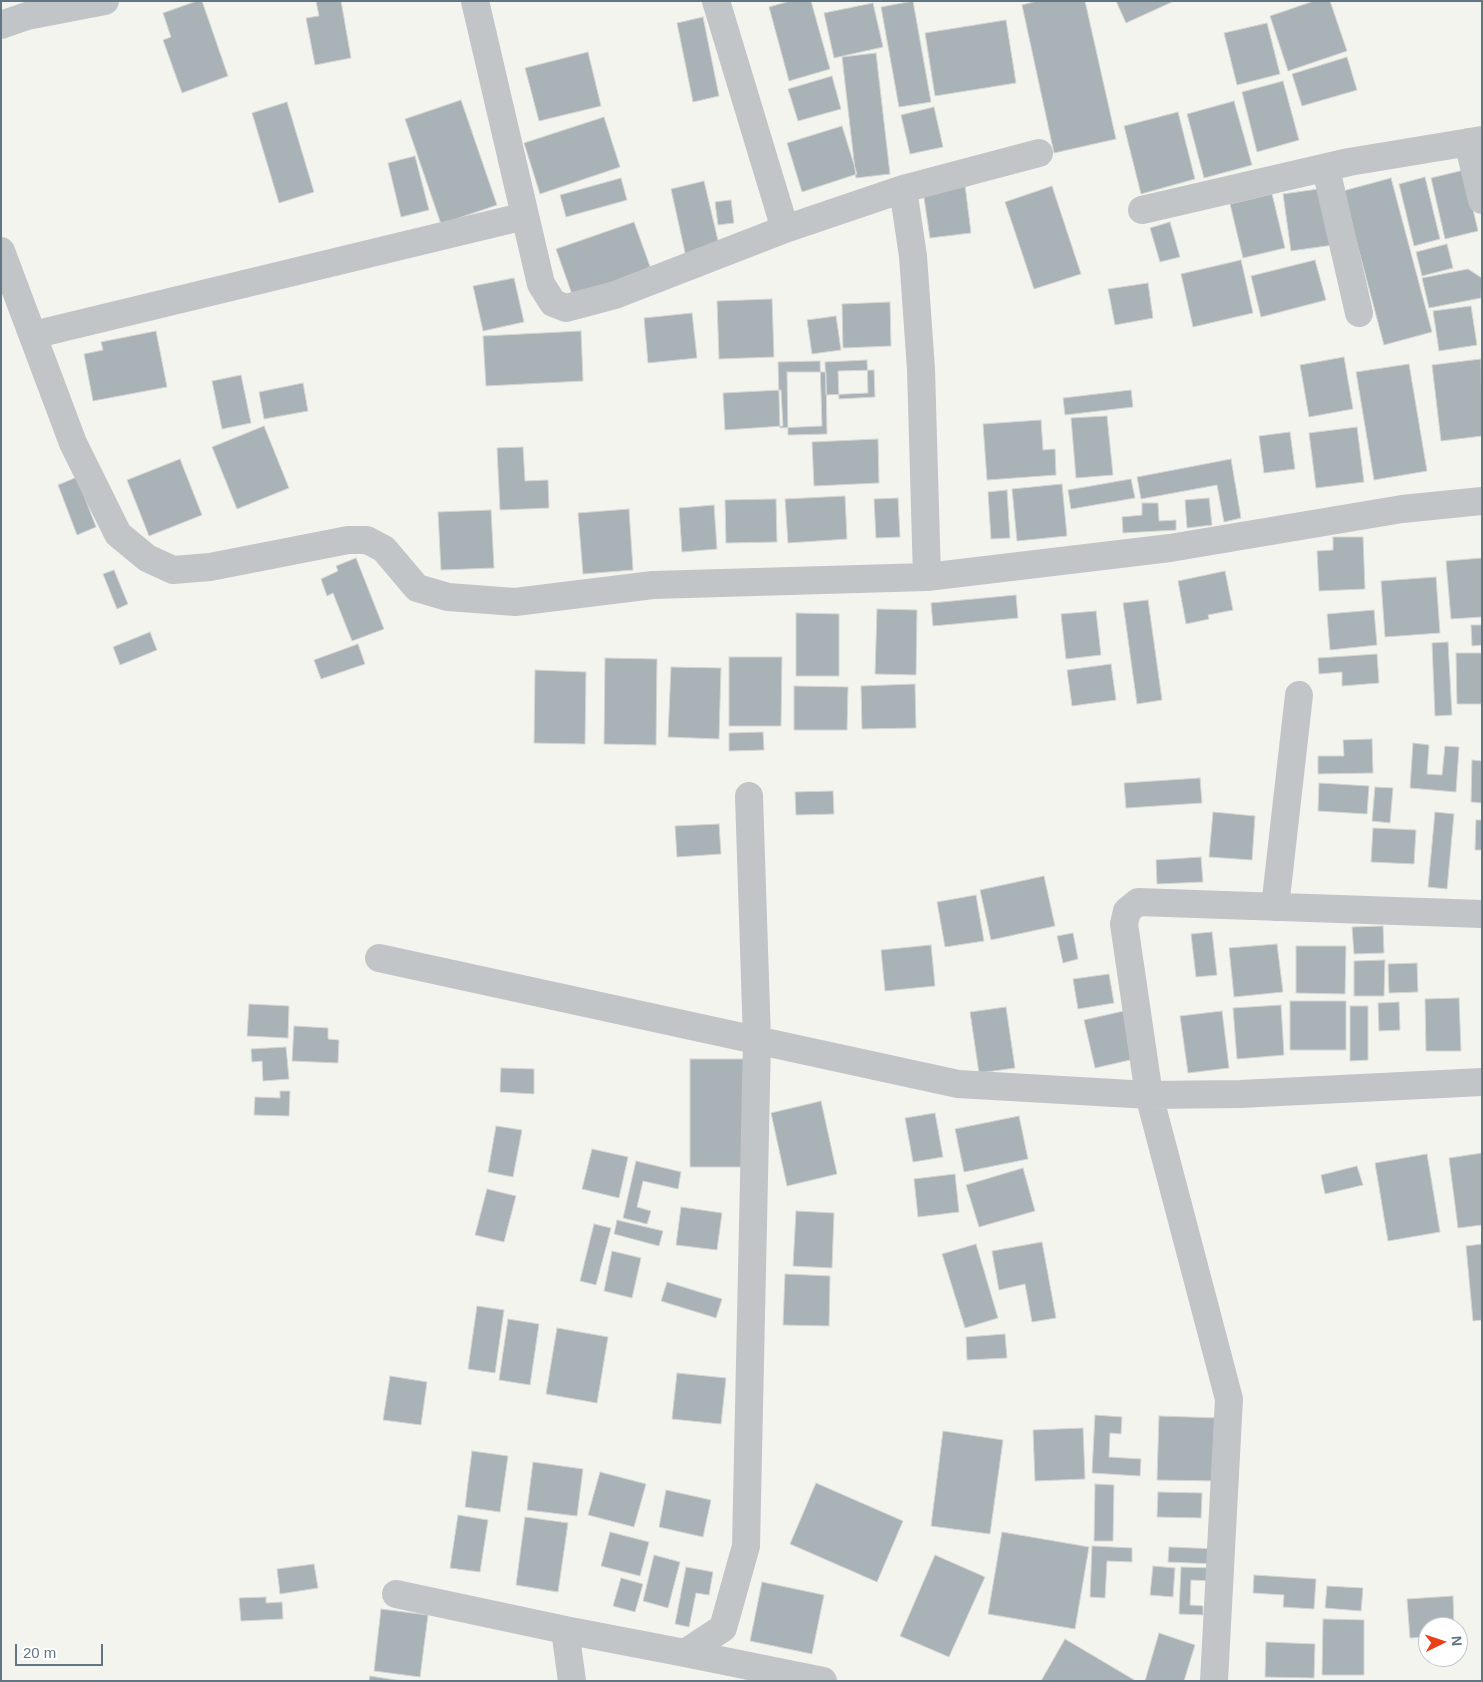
<!DOCTYPE html>
<style>
body{margin:0}
#map{position:relative;width:1483px;height:1682px;overflow:hidden;background:#f4f4ef;font-family:Helvetica,sans-serif}
canvas{display:block}
.frame{position:absolute;inset:0;border:2px solid #617582;pointer-events:none}
.north{position:absolute;left:1418px;top:1617px;width:50px;height:50px;box-sizing:border-box;background:#fff;border:1px solid #c0c8cd;border-radius:50%;rotate:86deg;font-size:14px;font-weight:700;line-height:20px;text-align:center;color:#617582}
.north::after{content:'';display:block;margin:auto;width:18px;height:22px;background:#eb3f18;clip-path:polygon(50% 0,100% 100%,50% 72%,0 100%)}
.scale{position:absolute;left:15px;top:1644px;width:88px;height:22px;box-sizing:border-box;border:2px solid #617582;border-top:0;padding-left:6px;font-size:15px;line-height:18px;white-space:nowrap;color:#617582;-webkit-text-stroke:4px #fff;paint-order:stroke}
</style>
<div id="map">
<canvas width="1483" height="1682"></canvas>
<div class="frame"></div>
<div class="north">N</div>
<div class="scale">20 m</div>
</div>
<script>
const ctx = document.querySelector('canvas').getContext('2d');
ctx.lineJoin = 'round';
function paint(path, color) {
  ctx.fillStyle = color;
  ctx.fill(path, 'evenodd');
}
function toPath(rows) {
  const path = new Path2D();
  for (const r of rows) {
    path.moveTo(r[0], r[1]);
    for (let i = 2; i < r.length; i += 2) path.lineTo(r[i], r[i + 1]);
  }
  return path;
}
function stroke(path, color, width, dash) {
  ctx.strokeStyle = color;
  ctx.lineWidth = width;
  ctx.lineCap = dash ? 'butt' : 'round';
  ctx.setLineDash(dash || []);
  ctx.stroke(path);
}
const building = toPath([
 [197,1,202,1,228,76,182,93,163,40,171,37,163,13,197,1],
 [316,1,341,1,351,58,315,65,306,18,319,16,316,1],
 [790,1,811,1,830,69,789,81,769,7,790,1],
 [913,1,931,102,899,107,881,7,913,1],
 [1037,1,1085,1,1116,139,1054,153,1022,5,1037,1],
 [1116,1,1172,1,1172,2,1126,23,1116,1],
 [1314,1,1330,1,1347,51,1288,71,1270,16,1314,1],
 [873,3,883,47,834,58,824,13,873,3],
 [703,17,719,96,693,102,677,23,703,17],
 [1006,20,1016,83,935,96,925,33,1006,20],
 [1267,23,1280,74,1237,85,1224,33,1267,23],
 [588,52,601,106,539,121,525,68,588,52],
 [876,53,890,174,856,178,842,57,876,53],
 [1347,57,1357,90,1302,106,1292,74,1347,57],
 [832,76,841,109,798,121,788,89,832,76],
 [1283,81,1299,140,1257,152,1242,92,1283,81],
 [461,100,497,205,441,224,405,119,461,100],
 [1234,101,1252,165,1204,178,1187,114,1234,101],
 [287,102,314,192,279,203,252,113,287,102],
 [934,107,943,147,910,154,901,115,934,107],
 [1178,112,1195,179,1141,194,1124,126,1178,112],
 [604,117,620,167,540,194,524,143,604,117],
 [842,126,857,174,802,192,787,143,842,126],
 [415,156,429,210,401,217,388,163,415,156],
 [1464,170,1478,231,1445,239,1431,178,1464,170],
 [1425,177,1440,239,1414,246,1399,184,1425,177],
 [621,178,627,200,566,217,560,195,621,178],
 [1391,178,1432,332,1384,345,1343,191,1391,178],
 [704,181,720,249,686,257,671,189,704,181],
 [965,185,971,233,930,238,923,191,965,185],
 [1052,186,1081,274,1034,289,1005,202,1052,186],
 [1325,188,1333,245,1291,251,1283,194,1325,188],
 [1272,194,1285,248,1243,258,1230,204,1272,194],
 [731,200,734,223,718,225,715,202,731,200],
 [634,222,652,272,574,300,556,249,634,222],
 [1170,222,1180,257,1160,262,1150,228,1170,222],
 [1447,244,1453,268,1422,276,1416,252,1447,244],
 [1241,260,1253,313,1193,327,1181,274,1241,260],
 [1315,260,1326,300,1261,317,1251,276,1315,260],
 [1468,269,1482,278,1481,298,1429,308,1422,278,1468,269],
 [514,278,524,322,483,331,473,286,514,278],
 [1148,283,1153,318,1115,325,1108,289,1148,283],
 [772,299,774,357,719,359,717,301,772,299],
 [890,302,891,346,843,348,842,304,890,302],
 [1471,306,1477,345,1439,351,1433,311,1471,306],
 [692,313,697,358,648,363,644,318,692,313],
 [836,316,841,350,812,354,807,320,836,316],
 [156,331,167,387,93,401,84,354,103,350,101,342,156,331],
 [581,331,583,381,486,386,483,336,581,331],
 [1344,357,1353,409,1309,417,1300,365,1344,357],
 [1481,359,1482,436,1441,441,1432,365,1481,359],
 [867,360,868,393,826,395,825,362,867,360],
 [820,361,822,426,780,428,778,362,820,361],
 [1409,364,1427,471,1374,480,1356,372,1409,364],
 [874,370,875,397,839,399,838,371,874,370],
 [787,372,826,372,827,434,788,435,787,372],
 [241,375,251,423,222,429,212,381,241,375],
 [303,383,308,411,264,419,259,392,303,383],
 [781,390,783,426,725,430,723,393,781,390],
 [1131,390,1133,407,1065,415,1063,398,1131,390],
 [1107,416,1113,475,1076,478,1071,418,1107,416],
 [1041,420,1043,450,1055,449,1056,475,987,480,983,424,1041,420],
 [264,426,289,488,237,509,212,447,264,426],
 [1357,427,1364,482,1316,488,1309,433,1357,427],
 [1290,432,1295,469,1264,473,1259,436,1290,432],
 [878,439,879,483,814,486,812,442,878,439],
 [523,447,525,481,548,480,549,508,500,510,497,448,523,447],
 [180,459,202,515,149,536,127,480,180,459],
 [1231,459,1241,518,1224,522,1217,485,1141,499,1137,477,1231,459],
 [77,477,96,527,77,535,58,485,77,477],
 [1131,479,1135,498,1071,509,1068,490,1131,479],
 [1062,484,1067,536,1017,541,1012,489,1062,484],
 [1007,490,1010,538,991,539,988,492,1007,490],
 [845,496,847,539,788,543,785,499,845,496],
 [898,498,900,537,876,538,874,499,898,498],
 [1209,498,1212,525,1187,528,1185,500,1209,498],
 [776,499,777,542,726,543,725,500,776,499],
 [1142,503,1158,503,1159,521,1176,520,1176,530,1123,533,1122,517,1142,515,1142,503],
 [714,505,717,549,682,552,679,508,714,505],
 [629,509,633,570,583,574,578,513,629,509],
 [491,510,494,568,441,570,438,512,491,510],
 [1333,537,1363,537,1365,589,1319,591,1317,551,1333,550,1333,537],
 [356,558,384,629,352,641,333,593,327,596,321,579,338,571,336,566,356,558],
 [1482,558,1482,617,1451,619,1446,561,1482,558],
 [114,570,128,604,117,609,103,574,114,570],
 [1225,571,1233,610,1208,615,1209,619,1186,624,1178,581,1225,571],
 [1436,577,1440,633,1385,637,1381,581,1436,577],
 [1016,595,1018,618,933,626,931,603,1016,595],
 [1148,600,1162,700,1137,704,1123,603,1148,600],
 [877,609,917,610,916,675,875,674,877,609],
 [1374,610,1377,645,1330,650,1327,614,1374,610],
 [1096,611,1101,655,1066,659,1061,614,1096,611],
 [796,613,839,614,839,676,796,676,796,613],
 [1471,625,1482,625,1482,645,1472,646,1471,625],
 [150,632,157,650,120,665,113,647,150,632],
 [1448,642,1452,715,1435,716,1432,643,1448,642],
 [358,644,365,664,321,679,314,660,358,644],
 [1456,653,1482,653,1482,704,1457,704,1456,653],
 [1377,654,1379,683,1342,686,1342,672,1319,674,1318,658,1377,654],
 [729,657,782,657,781,726,729,726,729,657],
 [605,658,657,659,656,745,604,744,605,658],
 [1111,664,1116,700,1072,706,1067,670,1111,664],
 [671,667,721,668,719,739,668,737,671,667],
 [535,670,586,672,585,744,534,743,535,670],
 [915,684,916,728,862,729,861,686,915,684],
 [794,686,848,687,847,730,794,730,794,686],
 [763,732,764,750,729,751,729,733,763,732],
 [1372,739,1373,773,1318,774,1318,756,1344,756,1343,740,1372,739],
 [1413,743,1429,745,1427,774,1442,775,1445,746,1459,747,1456,792,1410,788,1413,743],
 [1472,760,1482,761,1482,803,1471,802,1472,760],
 [1200,778,1202,803,1126,808,1124,783,1200,778],
 [1319,783,1369,786,1367,814,1318,811,1319,783],
 [1375,787,1393,788,1390,823,1372,821,1375,787],
 [833,791,834,814,796,815,795,792,833,791],
 [1213,812,1255,816,1252,860,1209,857,1213,812],
 [1435,812,1454,814,1447,889,1428,887,1435,812],
 [1476,820,1482,820,1482,850,1475,850,1476,820],
 [719,824,721,854,677,857,675,826,719,824],
 [1373,828,1416,830,1414,864,1371,862,1373,828],
 [1201,857,1203,882,1157,884,1156,860,1201,857],
 [1044,876,1055,926,991,940,980,890,1044,876],
 [976,895,984,941,945,947,937,902,976,895],
 [1383,926,1384,953,1354,954,1352,927,1383,926],
 [1212,932,1217,975,1196,977,1191,934,1212,932],
 [1073,933,1078,959,1063,963,1057,936,1073,933],
 [1277,944,1283,992,1234,997,1229,948,1277,944],
 [931,945,935,986,885,991,881,950,931,945],
 [1296,946,1346,946,1345,994,1296,993,1296,946],
 [1385,960,1384,996,1354,996,1354,961,1385,960],
 [1417,963,1418,992,1389,993,1388,964,1417,963],
 [1109,974,1114,1003,1078,1009,1073,979,1109,974],
 [1459,998,1461,1051,1426,1051,1425,999,1459,998],
 [1290,1001,1346,1001,1346,1050,1290,1050,1290,1001],
 [1399,1002,1400,1030,1379,1031,1378,1003,1399,1002],
 [249,1004,289,1006,288,1038,247,1036,249,1004],
 [1281,1005,1284,1055,1237,1059,1233,1008,1281,1005],
 [1350,1006,1368,1006,1368,1060,1350,1061,1350,1006],
 [1006,1007,1015,1068,979,1073,970,1012,1006,1007],
 [1128,1010,1139,1058,1095,1068,1084,1020,1128,1010],
 [1222,1011,1229,1068,1188,1073,1180,1016,1222,1011],
 [294,1026,328,1028,328,1039,339,1040,338,1063,292,1061,294,1026],
 [286,1047,289,1079,263,1081,262,1061,252,1062,251,1049,286,1047],
 [690,1059,751,1059,751,1167,690,1167,690,1059],
 [501,1068,534,1069,534,1094,500,1092,501,1068],
 [280,1091,290,1091,289,1116,254,1115,255,1097,280,1098,280,1091],
 [821,1101,837,1174,787,1186,771,1113,821,1101],
 [935,1113,943,1157,913,1162,905,1118,935,1113],
 [1019,1116,1028,1159,964,1172,955,1129,1019,1116],
 [496,1126,522,1130,513,1177,488,1172,496,1126],
 [592,1149,628,1157,619,1198,582,1189,592,1149],
 [1482,1153,1482,1225,1458,1228,1449,1158,1482,1153],
 [1427,1154,1440,1232,1388,1241,1375,1163,1427,1154],
 [636,1161,681,1172,678,1189,643,1181,637,1207,651,1211,647,1224,623,1218,636,1161],
 [1357,1166,1363,1185,1325,1194,1321,1175,1357,1166],
 [1023,1168,1035,1211,979,1227,966,1185,1023,1168],
 [955,1174,959,1212,918,1217,914,1179,955,1174],
 [487,1189,516,1196,504,1242,475,1235,487,1189],
 [681,1207,722,1213,717,1250,676,1245,681,1207],
 [796,1211,834,1213,832,1268,793,1266,796,1211],
 [617,1220,663,1231,659,1246,614,1234,617,1220],
 [594,1224,611,1228,596,1285,580,1281,594,1224],
 [1042,1242,1056,1318,1032,1322,1025,1284,999,1290,992,1251,1042,1242],
 [976,1244,998,1318,965,1328,942,1254,976,1244],
 [1482,1244,1482,1320,1473,1321,1466,1246,1482,1244],
 [612,1251,641,1258,632,1298,604,1291,612,1251],
 [785,1274,830,1276,829,1326,783,1325,785,1274],
 [667,1282,722,1299,716,1318,661,1301,667,1282],
 [477,1306,504,1310,495,1373,468,1369,477,1306],
 [508,1319,539,1324,530,1385,499,1380,508,1319],
 [557,1328,608,1337,597,1403,546,1394,557,1328],
 [1005,1334,1007,1358,967,1360,966,1337,1005,1334],
 [677,1373,726,1378,721,1424,672,1419,677,1373],
 [390,1376,427,1382,421,1425,383,1420,390,1376],
 [1095,1415,1122,1417,1121,1434,1110,1433,1109,1457,1141,1459,1140,1476,1092,1473,1095,1415],
 [1159,1416,1220,1418,1219,1481,1157,1480,1159,1416],
 [1083,1428,1085,1479,1035,1481,1033,1430,1083,1428],
 [943,1431,1003,1440,990,1534,931,1526,943,1431],
 [472,1451,508,1456,500,1512,465,1507,472,1451],
 [533,1462,583,1469,577,1516,527,1510,533,1462],
 [600,1472,646,1484,634,1527,588,1515,600,1472],
 [816,1483,903,1521,877,1582,790,1544,816,1483],
 [1095,1484,1114,1485,1113,1541,1094,1541,1095,1484],
 [666,1490,711,1500,703,1537,659,1527,666,1490],
 [1158,1492,1202,1493,1201,1518,1157,1517,1158,1492],
 [458,1515,488,1520,480,1572,450,1568,458,1515],
 [525,1517,568,1523,558,1592,516,1585,525,1517],
 [610,1532,649,1542,640,1576,601,1566,610,1532],
 [1002,1532,1089,1547,1075,1629,988,1614,1002,1532],
 [1092,1546,1132,1548,1132,1562,1107,1561,1105,1598,1090,1597,1092,1546],
 [1169,1547,1218,1549,1217,1564,1168,1562,1169,1547],
 [654,1555,680,1562,668,1608,643,1601,654,1555],
 [935,1555,985,1577,949,1657,900,1636,935,1555],
 [314,1564,318,1588,280,1594,277,1569,314,1564],
 [1153,1566,1175,1568,1173,1597,1150,1595,1153,1566],
 [686,1567,713,1572,709,1595,696,1593,689,1627,675,1624,686,1567],
 [1181,1567,1214,1568,1213,1581,1191,1580,1190,1605,1203,1606,1203,1615,1179,1614,1181,1567],
 [1254,1575,1316,1579,1314,1609,1283,1607,1284,1595,1253,1593,1254,1575],
 [621,1578,643,1584,635,1612,613,1606,621,1578],
 [762,1582,824,1595,812,1654,750,1641,762,1582],
 [1327,1586,1363,1588,1361,1611,1325,1608,1327,1586],
 [1453,1596,1454,1627,1428,1627,1428,1637,1410,1638,1407,1599,1453,1596],
 [266,1597,266,1603,282,1602,283,1619,241,1621,239,1598,266,1597],
 [381,1609,428,1615,420,1677,374,1671,381,1609],
 [1323,1619,1364,1620,1364,1675,1322,1675,1323,1619],
 [1159,1633,1195,1645,1184,1681,1145,1681,1159,1633],
 [1065,1639,1136,1681,1041,1681,1065,1639],
 [1266,1642,1315,1644,1314,1678,1265,1677,1266,1642],
 [370,1676,402,1681,369,1681,370,1676]
]);
paint(building, '#a9b2b6');
stroke(building, '#d5d5d2', 1);
stroke(toPath([
 [475,1,541,284,553,303,566,308,615,295,785,229,903,189,1039,153],
 [716,1,785,229],
 [1,25,27,16,105,1],
 [1468,142,1482,200],
 [1326,169,1359,313],
 [903,189,913,256,921,369,927,577],
 [1142,210,1349,162,1482,140],
 [1,251,73,443,118,534,147,558,173,570,210,567,348,540,367,540,384,549,417,588,448,597,515,602,653,585,927,577,1170,548,1402,509,1482,501],
 [33,335,525,216],
 [1275,907,1299,695],
 [379,958,958,1084,1149,1095,1240,1094,1482,1082],
 [396,1594,565,1630],
 [685,1653,823,1681],
 [572,1681,565,1630,685,1653,723,1628,746,1546,757,1040,749,796],
 [1214,1681,1229,1399,1149,1095,1124,924,1127,911,1138,902,1482,914]
]), '#c1c5c8', 28);
</script>
